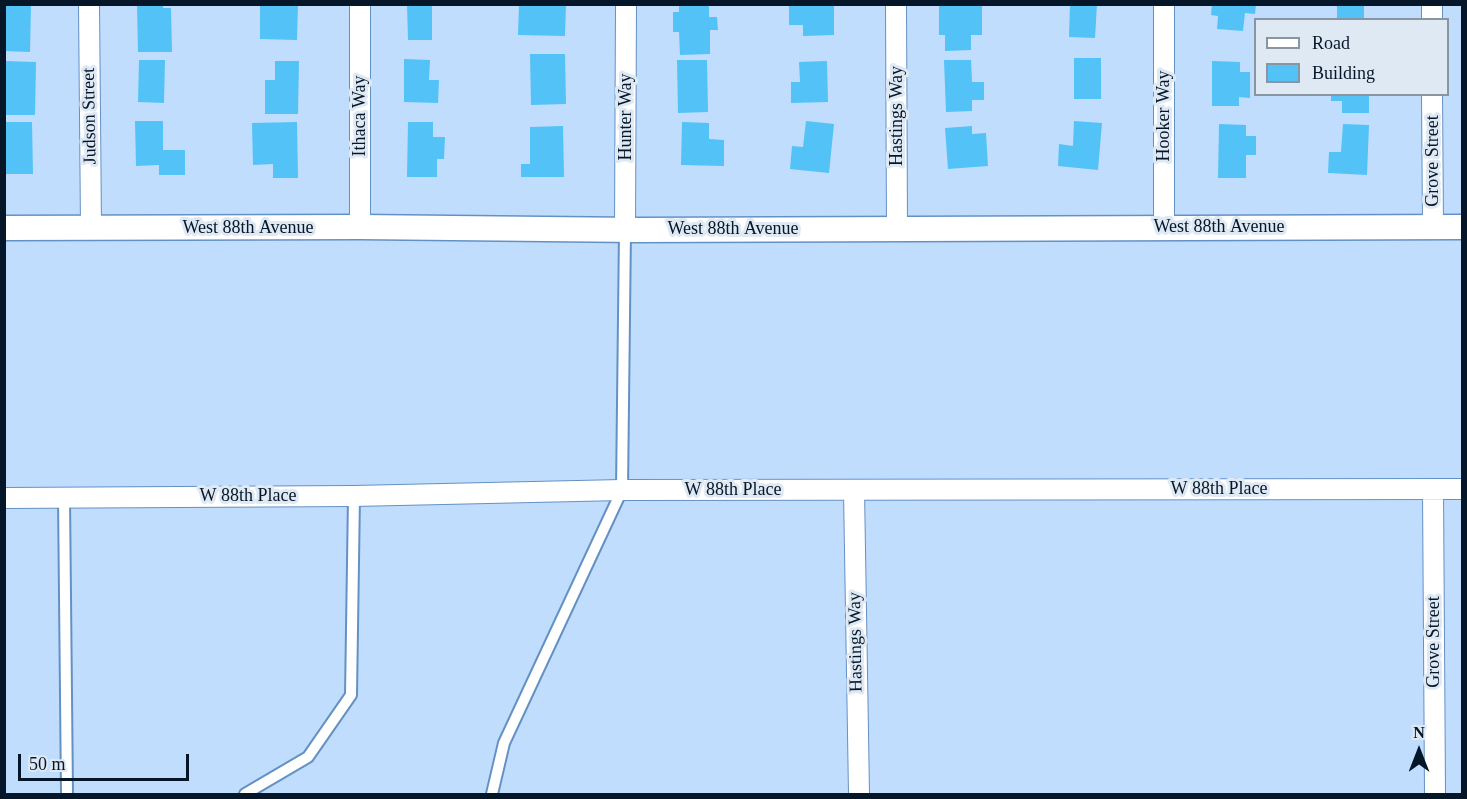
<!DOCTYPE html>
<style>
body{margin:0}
#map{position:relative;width:1467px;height:799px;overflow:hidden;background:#c1ddfe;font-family:"Times New Roman",serif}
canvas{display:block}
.frame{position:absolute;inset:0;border:6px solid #051629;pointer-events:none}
.legend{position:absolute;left:1254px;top:18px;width:195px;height:78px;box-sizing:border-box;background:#dfe9f4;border:2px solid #8895a3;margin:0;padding:8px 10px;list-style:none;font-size:18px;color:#051629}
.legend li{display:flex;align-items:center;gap:12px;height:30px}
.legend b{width:30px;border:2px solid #8895a3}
.north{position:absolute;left:1389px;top:721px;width:60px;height:60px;-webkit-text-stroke:4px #dfe9f4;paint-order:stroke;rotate:0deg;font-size:16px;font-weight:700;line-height:24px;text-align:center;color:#051629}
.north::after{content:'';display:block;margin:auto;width:21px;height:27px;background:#051629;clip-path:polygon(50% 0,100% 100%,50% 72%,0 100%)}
.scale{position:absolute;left:18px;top:754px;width:171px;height:27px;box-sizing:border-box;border:3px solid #051629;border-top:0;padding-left:8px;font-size:18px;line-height:21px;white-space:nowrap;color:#051629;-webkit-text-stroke:4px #dfe9f4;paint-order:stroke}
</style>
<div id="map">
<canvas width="1467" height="799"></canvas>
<div class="frame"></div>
<ul class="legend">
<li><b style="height:8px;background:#fff"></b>Road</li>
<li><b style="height:16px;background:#52c2f7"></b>Building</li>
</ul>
<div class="north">N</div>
<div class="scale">50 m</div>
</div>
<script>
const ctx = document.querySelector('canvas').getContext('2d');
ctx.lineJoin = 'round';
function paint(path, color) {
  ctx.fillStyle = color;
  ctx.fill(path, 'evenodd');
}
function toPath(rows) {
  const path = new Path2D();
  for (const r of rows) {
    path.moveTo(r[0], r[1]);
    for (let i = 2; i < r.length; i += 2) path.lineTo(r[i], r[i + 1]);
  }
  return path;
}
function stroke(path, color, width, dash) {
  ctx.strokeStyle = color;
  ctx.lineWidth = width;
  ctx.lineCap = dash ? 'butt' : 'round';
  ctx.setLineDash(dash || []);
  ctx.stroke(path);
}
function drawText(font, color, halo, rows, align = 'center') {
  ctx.font = font + ' "Times New Roman",serif';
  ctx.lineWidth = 6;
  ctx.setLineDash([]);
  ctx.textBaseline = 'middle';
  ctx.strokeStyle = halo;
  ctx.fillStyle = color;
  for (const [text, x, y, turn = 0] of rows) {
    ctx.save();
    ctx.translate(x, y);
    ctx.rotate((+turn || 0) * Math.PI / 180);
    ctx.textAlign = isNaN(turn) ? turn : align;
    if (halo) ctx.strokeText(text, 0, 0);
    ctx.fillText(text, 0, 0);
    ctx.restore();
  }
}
paint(toPath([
 [4,4,31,4,30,52,4,51],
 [137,4,163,4,163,8,171,8,172,52,138,52],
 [260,4,298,4,297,40,260,39],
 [407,4,432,4,432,40,408,40],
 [530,4,566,4,565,36,518,35,519,5],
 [679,4,709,4,709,17,717,17,718,30,710,30,710,54,680,55,679,32,673,32,673,12,679,12],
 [789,4,834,4,834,35,803,36,803,25,789,25],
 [939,4,982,4,982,35,971,35,971,50,945,51,945,35,939,35],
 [1070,4,1097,4,1095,38,1069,37],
 [1212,4,1256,4,1255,14,1245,13,1243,31,1217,29,1218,16,1211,15],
 [1337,4,1364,4,1364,20,1337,20],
 [530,54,565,54,566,104,531,105],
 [1074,58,1101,58,1101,99,1074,99],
 [404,59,430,60,429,80,439,80,438,103,404,102],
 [139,60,165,60,164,103,138,102],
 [677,60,707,60,708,112,678,113],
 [944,60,971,60,972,82,984,82,984,100,972,100,972,111,946,112],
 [4,61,36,62,35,115,5,115],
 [275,61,299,61,298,114,265,114,265,80,275,80],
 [827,61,828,102,791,103,791,82,800,82,799,62],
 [1212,61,1240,62,1240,72,1250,72,1250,98,1239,97,1239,106,1212,106],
 [1331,94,1369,94,1369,113,1342,113,1342,101,1331,101],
 [135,121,163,121,163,150,185,150,185,175,159,175,159,165,136,166],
 [806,121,834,124,829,173,790,169,792,146,803,147],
 [1074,121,1102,123,1098,170,1058,166,1059,144,1073,146],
 [4,122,32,122,33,174,4,174],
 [297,122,298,178,273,178,273,164,253,165,252,123],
 [408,122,433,122,433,137,445,137,444,159,437,159,437,177,407,177],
 [682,122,709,123,709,139,724,140,724,166,681,165],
 [1219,124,1246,125,1246,136,1256,136,1256,155,1246,155,1246,178,1218,178],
 [1343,124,1369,125,1367,175,1328,173,1329,152,1341,152],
 [563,126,564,177,521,177,521,164,530,164,530,127],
 [972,126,972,134,986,133,988,166,948,169,945,128]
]), '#52c2f7');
const service = toPath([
 [64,497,67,794],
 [245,794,308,757,351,695,354,496],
 [492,794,504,743,622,490,625,230]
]);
const minor = toPath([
 [89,4,91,228],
 [360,4,360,227],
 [896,4,897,228],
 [1164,4,1164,227],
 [1432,4,1432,20],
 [1432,94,1433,227],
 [625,230,626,4],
 [1433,489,1435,794],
 [854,490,859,794],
 [4,498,354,496,622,490,1462,489]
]);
const tertiary = toPath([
 [4,228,360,227,637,230,1462,227]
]);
stroke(service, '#6491c4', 14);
stroke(minor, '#6491c4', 22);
stroke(tertiary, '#6491c4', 27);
stroke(service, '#fff', 10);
stroke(minor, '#fff', 20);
stroke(tertiary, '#fff', 24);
drawText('18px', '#051629', '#dfe9f4', [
 ["Judson Street",90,116,-91],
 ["Ithaca Way",360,116,-90],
 ["Hastings Way",897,116,-90],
 ["Hooker Way",1164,116,-90],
 ["Hunter Way",626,117,-90],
 ["Grove Street",1433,161,-90],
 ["West 88th Avenue",1219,227],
 ["West 88th Avenue",248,228],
 ["West 88th Avenue",733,229],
 ["W 88th Place",1219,489],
 ["W 88th Place",733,490],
 ["W 88th Place",248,496],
 ["Hastings Way",856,642,-91],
 ["Grove Street",1434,642,-90]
]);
</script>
